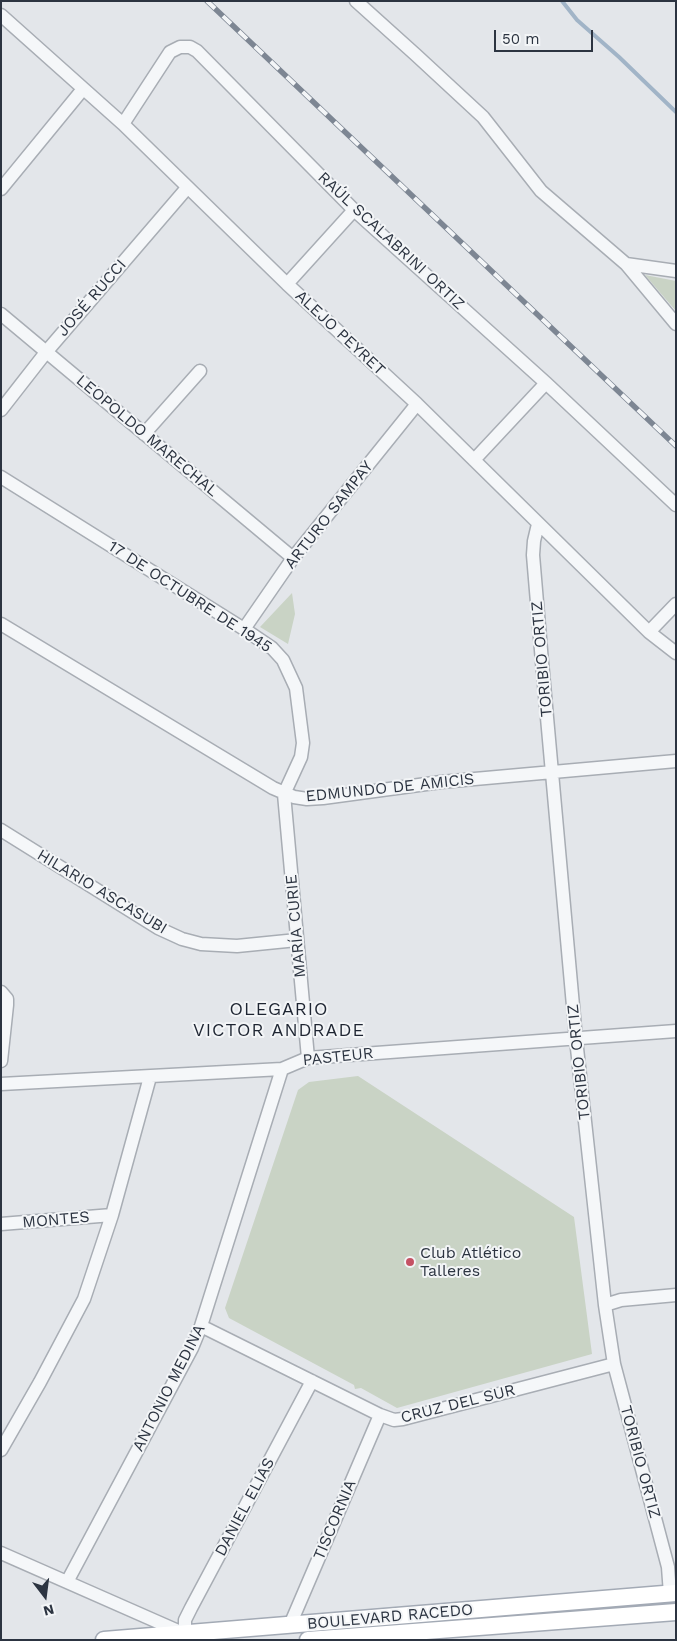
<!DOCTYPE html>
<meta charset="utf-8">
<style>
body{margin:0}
#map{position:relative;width:677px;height:1641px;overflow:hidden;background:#e3e6ea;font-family:"Work Sans",sans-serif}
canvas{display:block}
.frame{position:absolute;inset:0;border:2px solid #2c3441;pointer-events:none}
.north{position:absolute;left:20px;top:1571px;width:50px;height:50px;-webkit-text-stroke:4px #f3f5f7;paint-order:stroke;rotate:165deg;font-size:14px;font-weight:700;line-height:20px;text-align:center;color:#2c3441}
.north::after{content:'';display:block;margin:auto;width:18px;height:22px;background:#2c3441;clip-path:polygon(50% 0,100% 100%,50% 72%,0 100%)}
.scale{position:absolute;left:494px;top:30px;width:99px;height:22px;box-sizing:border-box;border:2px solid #2c3441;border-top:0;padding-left:6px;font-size:15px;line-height:18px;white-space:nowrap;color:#2c3441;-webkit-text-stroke:4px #f3f5f7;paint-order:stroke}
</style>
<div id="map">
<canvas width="677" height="1641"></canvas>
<div class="frame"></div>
<div class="north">N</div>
<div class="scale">50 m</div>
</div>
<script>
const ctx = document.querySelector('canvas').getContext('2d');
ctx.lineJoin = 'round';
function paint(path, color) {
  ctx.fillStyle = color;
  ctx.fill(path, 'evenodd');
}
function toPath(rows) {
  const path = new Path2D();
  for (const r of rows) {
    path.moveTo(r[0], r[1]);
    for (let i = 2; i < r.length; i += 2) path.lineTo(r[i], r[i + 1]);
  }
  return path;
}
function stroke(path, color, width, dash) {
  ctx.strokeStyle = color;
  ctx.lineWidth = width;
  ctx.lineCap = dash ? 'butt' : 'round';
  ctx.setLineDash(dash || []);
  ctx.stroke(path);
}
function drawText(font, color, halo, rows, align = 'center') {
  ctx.font = font + ' "Work Sans",sans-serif';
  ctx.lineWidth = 4;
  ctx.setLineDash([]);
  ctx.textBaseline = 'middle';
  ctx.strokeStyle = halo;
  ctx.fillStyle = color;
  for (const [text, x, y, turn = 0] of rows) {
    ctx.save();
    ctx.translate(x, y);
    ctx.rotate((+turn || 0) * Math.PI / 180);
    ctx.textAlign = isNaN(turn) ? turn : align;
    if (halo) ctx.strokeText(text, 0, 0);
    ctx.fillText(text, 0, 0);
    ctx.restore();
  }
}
paint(toPath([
 [645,275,676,281,676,311],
 [292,593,295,614,288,644,260,627],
 [358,1076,574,1217,592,1354,397,1408,361,1388,355,1389,354,1385,229,1318,225,1308,298,1090,309,1082]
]), '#c9d3c5');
stroke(toPath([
 [562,1,577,20,619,57,676,112]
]), '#a1b4c7', 4);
const minor = toPath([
 [356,1,416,55,483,117,541,191,626,264,676,271],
 [1,15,123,124,287,284,417,404,649,632,676,653],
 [123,124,170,52,180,47,190,47,197,51,354,210,546,383,676,505],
 [1,189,83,89],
 [626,264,676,324],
 [287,284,354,210],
 [1,314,293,558],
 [1,410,47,351,187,188],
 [144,434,200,371],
 [474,460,546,383],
 [1,477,244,629,272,648,283,660,296,688,303,743,301,757,284,794],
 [538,524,534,541,533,555,542,662,576,1039,605,1305,614,1364,668,1567,670,1594],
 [1,624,273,788,294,797,307,799,323,798,441,782,676,761],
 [244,629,293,558,417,404],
 [649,632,676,604],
 [284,794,308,1058],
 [1,830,158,928,182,939,201,944,237,946,297,940],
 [1,992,7,999,7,1005,1,1061],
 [1,1084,282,1069,308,1058,676,1031],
 [1,1224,112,1215],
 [605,1305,621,1300,676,1295],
 [201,1326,380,1415,394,1420,403,1419,614,1364],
 [1,1450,40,1382,84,1299,112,1215,150,1077],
 [1,1553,185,1634],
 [67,1582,192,1348,201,1326,282,1069],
 [290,1625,380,1415],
 [185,1634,185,1620,191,1608,312,1381]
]);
const major = toPath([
 [104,1640,676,1593],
 [308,1640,676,1612]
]);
stroke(minor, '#a8adb4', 15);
stroke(major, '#a3aab5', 19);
stroke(minor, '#f5f7f9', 12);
stroke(major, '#fff', 16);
const rail = toPath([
 [207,1,676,446]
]);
stroke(rail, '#7d8693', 5.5);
stroke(rail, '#f3f5f7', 4, [11]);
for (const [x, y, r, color] of [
 [410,1262,5,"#c55264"]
]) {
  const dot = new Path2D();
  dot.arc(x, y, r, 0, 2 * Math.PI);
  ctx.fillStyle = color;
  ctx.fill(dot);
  stroke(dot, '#f3f5f7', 2);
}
drawText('16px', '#2c3441', '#f3f5f7', [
 ["RAÚL SCALABRINI ORTIZ",391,241,43],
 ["JOSÉ RUCCI",92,298,-49],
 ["ALEJO PEYRET",340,333,43],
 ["LEOPOLDO MARECHAL",147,436,40],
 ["ARTURO SAMPAY",329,515,-52],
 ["17 DE OCTUBRE DE 1945",190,597,33],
 ["TORIBIO ORTIZ",542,659,-95],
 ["EDMUNDO DE AMICIS",390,788,-6],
 ["HILARIO ASCASUBI",102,892,31],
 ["MARÍA CURIE",296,926,-95],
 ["PASTEUR",338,1057,-6],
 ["TORIBIO ORTIZ",579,1062,-96],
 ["MONTES",56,1220,-5],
 ["ANTONIO MEDINA",169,1388,-63],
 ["CRUZ DEL SUR",458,1404,-14],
 ["TORIBIO ORTIZ",640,1462,75],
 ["DANIEL ELIAS",245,1507,-62],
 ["TISCORNIA",335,1520,-67],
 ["BOULEVARD RACEDO",390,1617,-5]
]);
drawText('16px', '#2c3441', '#f3f5f7', [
 ["Club Atlético",420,1253],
 ["Talleres",420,1271]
], 'left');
ctx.letterSpacing = '1px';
drawText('18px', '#1e2532', '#f3f5f7', [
 ["OLEGARIO",279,1010],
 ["VICTOR ANDRADE",279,1031]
]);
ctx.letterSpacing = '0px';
</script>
